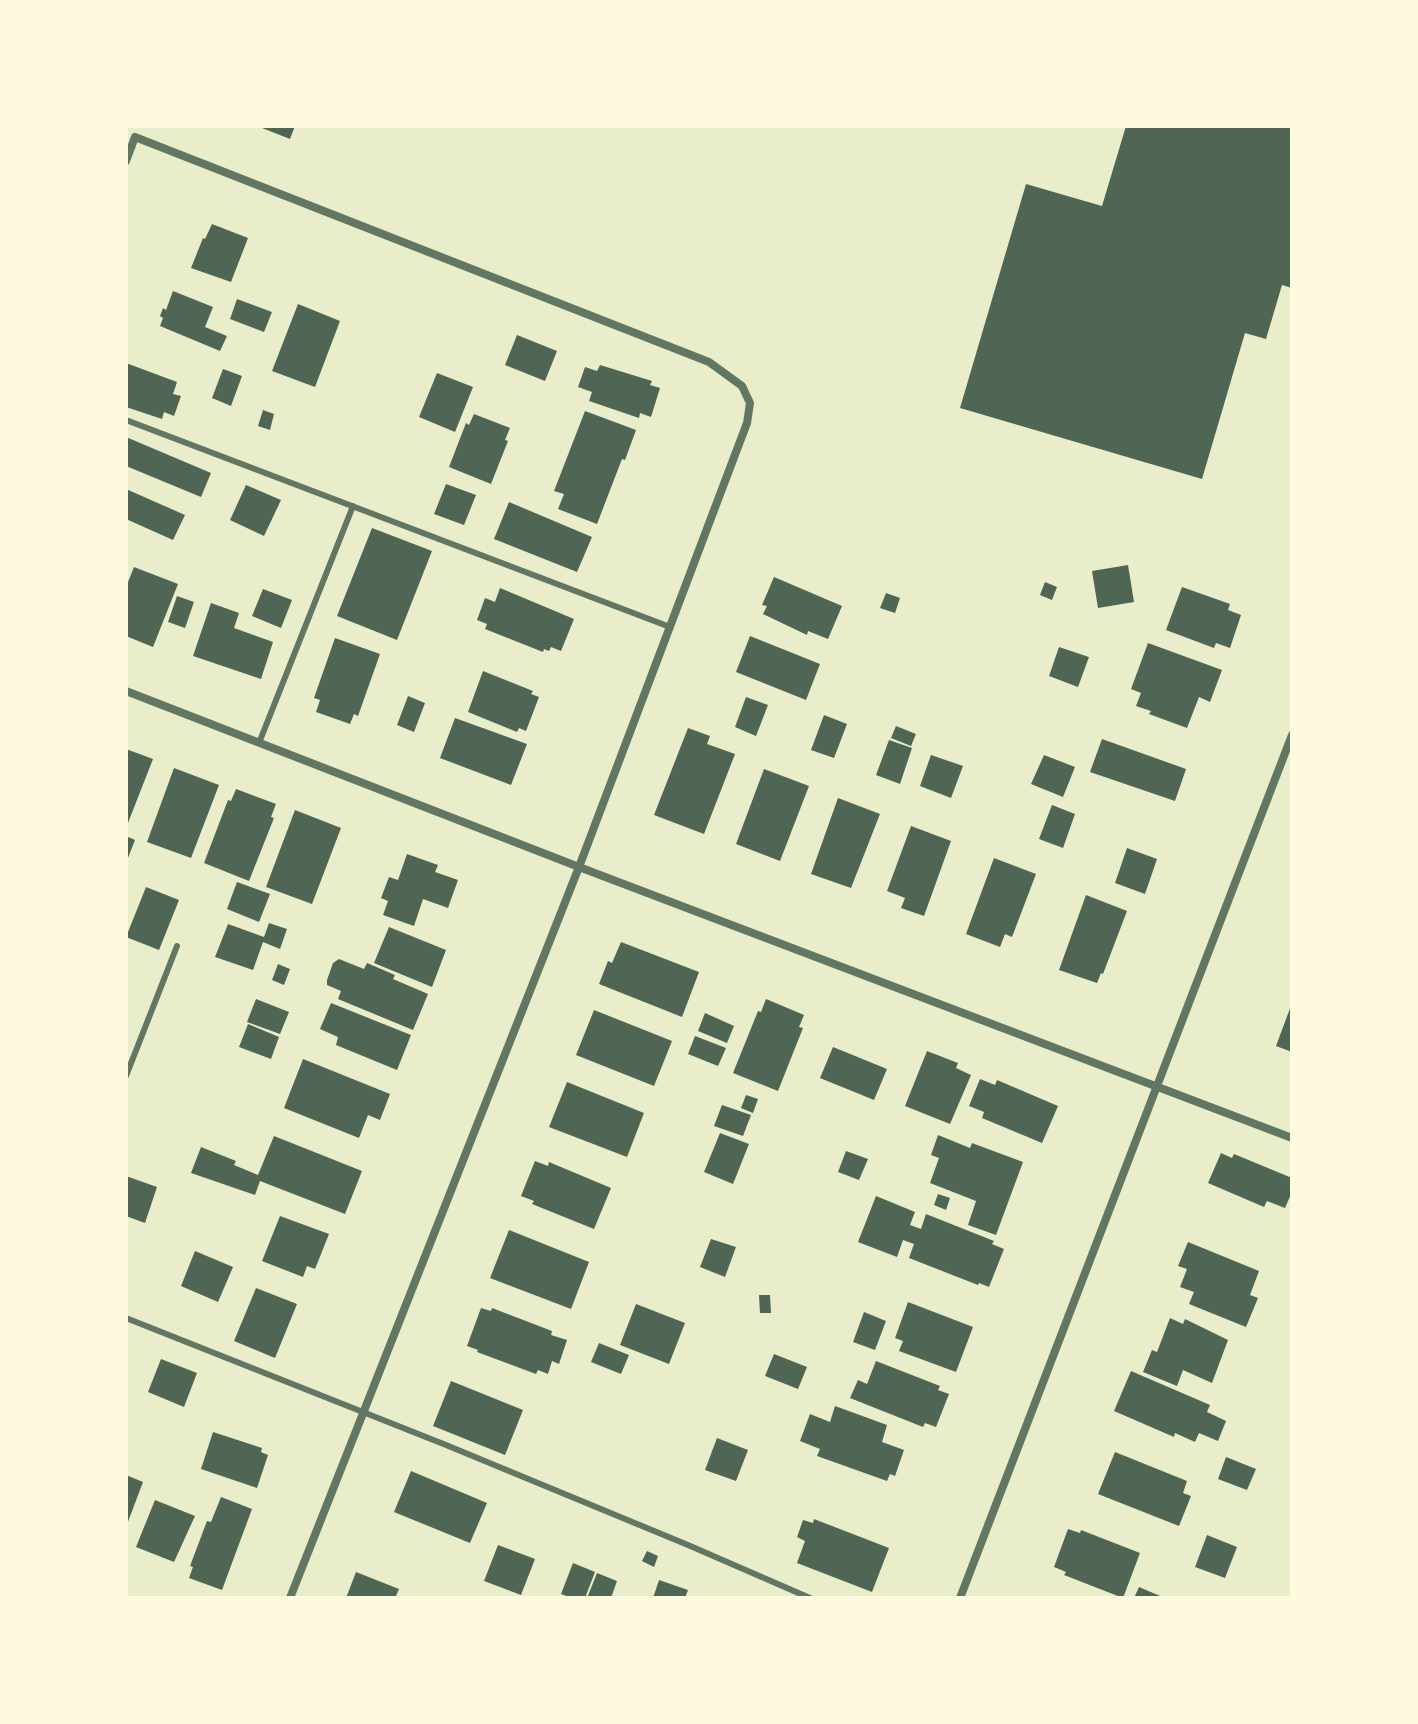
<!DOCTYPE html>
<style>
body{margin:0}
#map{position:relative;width:1418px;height:1724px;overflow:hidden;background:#e9edc9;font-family:"Titillium Web",sans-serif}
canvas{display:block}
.frame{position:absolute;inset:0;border:128px solid #fefae0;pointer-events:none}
</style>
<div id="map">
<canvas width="1418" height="1724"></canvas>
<div class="frame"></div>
</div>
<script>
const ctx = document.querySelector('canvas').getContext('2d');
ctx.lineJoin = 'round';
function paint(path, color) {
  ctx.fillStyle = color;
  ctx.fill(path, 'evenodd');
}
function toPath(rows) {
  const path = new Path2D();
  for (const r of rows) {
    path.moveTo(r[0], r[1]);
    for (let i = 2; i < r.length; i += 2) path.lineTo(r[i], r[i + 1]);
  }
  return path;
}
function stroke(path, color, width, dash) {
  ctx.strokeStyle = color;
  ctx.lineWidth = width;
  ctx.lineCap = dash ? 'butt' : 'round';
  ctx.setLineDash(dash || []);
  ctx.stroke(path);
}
paint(toPath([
 [257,126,295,126,290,139],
 [1126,126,1292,126,1292,288,1282,285,1266,339,1245,333,1202,479,960,408,1026,184,1102,206],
 [212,224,248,238,231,282,191,268,203,238,205,239],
 [173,291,213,307,205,327,227,336,220,351,160,326,163,318,160,316,163,308,166,310],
 [237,299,272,312,264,332,230,319],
 [298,304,340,321,315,387,272,371],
 [517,335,557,351,545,381,505,365],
 [126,363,177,382,173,394,181,396,174,416,164,412,162,419,126,407],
 [600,365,652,381,650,385,660,388,651,417,640,413,639,418,589,401,592,392,578,387,585,367,597,371],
 [223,369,242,376,231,406,212,398],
 [437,373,473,387,455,432,419,417],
 [263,410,274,414,270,430,258,426],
 [585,411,636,430,625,460,622,459,597,524,558,509,564,494,554,491],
 [474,414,510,428,505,440,508,441,491,484,449,467,466,423,469,425],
 [126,437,211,473,201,497,126,466],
 [446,484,476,495,464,525,434,514],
 [246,485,281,500,264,536,230,520],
 [126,489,185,515,173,540,126,519],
 [509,502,592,537,577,572,494,539],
 [372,528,432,551,397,640,337,616],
 [1128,565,1134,602,1098,608,1092,571],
 [134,567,178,584,153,647,126,636,126,587],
 [774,577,842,606,828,639,808,631,807,635,763,614,767,606,762,605],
 [1045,582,1057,587,1052,600,1040,595],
 [1182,587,1230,604,1228,610,1241,615,1230,648,1216,643,1214,648,1166,630],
 [500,588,574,619,561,651,551,647,549,651,544,649,543,652,485,629,487,624,477,620,485,598,495,602],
 [263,589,292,600,281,628,252,616],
 [886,593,900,598,895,613,880,608],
 [177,596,194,602,185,628,168,622],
 [211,603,239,613,234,628,273,642,261,679,193,656],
 [750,636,820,664,806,700,736,672],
 [335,638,380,654,358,716,354,714,350,724,316,712,320,700,314,698],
 [1148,643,1222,670,1210,702,1199,697,1187,728,1149,714,1151,711,1136,706,1141,693,1131,689],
 [1059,647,1089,657,1078,687,1049,676],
 [483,671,533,691,531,694,539,697,526,731,519,728,517,732,468,712],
 [408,696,425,703,414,732,397,725],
 [746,697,768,705,756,736,735,727],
 [824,715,847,724,834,758,811,750],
 [455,718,527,744,511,785,440,758],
 [896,726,916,734,911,746,891,738],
 [688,728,710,736,707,744,735,754,704,834,654,815],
 [1102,739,1186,769,1175,801,1090,772],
 [889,740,912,748,900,784,876,775],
 [126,749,153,759,126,828],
 [931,755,963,766,951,798,920,786],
 [1044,755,1075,767,1063,797,1031,784],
 [174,768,219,785,191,858,147,842],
 [764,769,809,786,780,861,736,844],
 [236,789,276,804,271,817,274,818,249,881,204,863,228,800,231,801],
 [838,798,880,814,851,888,811,874],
 [1052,805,1075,814,1063,848,1039,839],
 [295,810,341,828,312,904,266,887],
 [911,826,951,841,924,916,901,908,905,898,887,891],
 [126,836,135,840,126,863],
 [1127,848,1157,859,1145,894,1115,883],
 [407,854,438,865,435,872,458,880,448,908,423,899,414,926,383,915,388,901,381,898,389,877,398,880],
 [994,858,1036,874,1012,937,1005,934,1000,947,966,934],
 [237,882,270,894,259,922,227,909],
 [146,887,179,900,159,950,126,937],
 [1086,895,1127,911,1103,974,1101,973,1097,983,1059,970],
 [269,923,287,929,280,949,263,942,253,970,215,957,228,924,264,937],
 [389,927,446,950,432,987,374,963],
 [621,942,699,972,682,1017,599,984,608,961,612,963],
 [339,959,364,969,367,963,395,975,393,979,428,994,413,1030,338,999,341,991,327,985,327,980,333,963],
 [278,964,290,969,284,985,272,980],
 [256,999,289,1012,280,1034,247,1022],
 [766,999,804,1015,799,1027,803,1028,778,1091,733,1073,758,1011,761,1012],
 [331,1003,411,1035,397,1070,336,1045,338,1037,320,1029],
 [1292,1003,1292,1052,1276,1046],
 [594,1010,672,1041,654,1086,576,1055],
 [705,1013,734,1026,727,1043,698,1031],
 [248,1024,279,1037,271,1059,239,1047],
 [695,1036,726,1048,718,1066,688,1054],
 [833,1047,887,1069,874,1100,820,1078],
 [927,1051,958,1063,956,1068,971,1075,950,1124,905,1106],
 [303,1059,390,1094,380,1120,368,1115,359,1138,284,1108],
 [980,1079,995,1085,997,1080,1058,1106,1042,1143,982,1118,984,1112,969,1106],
 [567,1082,644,1113,627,1157,549,1127],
 [746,1095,758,1099,753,1113,741,1108],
 [722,1105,751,1115,743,1136,714,1126],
 [720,1133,749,1144,733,1184,704,1172],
 [938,1135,970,1148,972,1143,1023,1162,996,1235,968,1225,976,1201,930,1183,939,1158,931,1155],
 [274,1136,362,1171,345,1214,260,1181,255,1195,191,1173,201,1147,236,1161,234,1165,258,1175],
 [846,1151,868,1159,859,1180,838,1172],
 [1221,1153,1232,1158,1234,1154,1292,1178,1292,1192,1285,1208,1267,1201,1264,1207,1208,1183],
 [535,1161,548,1166,549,1162,611,1188,594,1229,532,1204,534,1201,521,1196],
 [126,1176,157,1187,145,1223,126,1216],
 [938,1194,950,1198,946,1210,934,1205],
 [876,1196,915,1212,910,1225,921,1229,926,1214,994,1241,992,1244,1004,1249,989,1287,979,1283,978,1285,909,1258,914,1244,903,1240,897,1257,858,1242],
 [280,1216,329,1234,315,1269,307,1266,303,1277,262,1261],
 [509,1230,589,1262,571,1309,490,1278],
 [711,1239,736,1247,725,1277,700,1267],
 [1188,1242,1259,1271,1250,1295,1258,1298,1246,1327,1189,1304,1194,1292,1180,1287,1187,1269,1178,1266],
 [195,1251,233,1267,218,1302,181,1286],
 [256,1288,297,1304,275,1358,234,1341],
 [759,1295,770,1295,771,1313,760,1313],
 [908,1302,973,1327,956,1372,899,1351,903,1341,895,1338],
 [636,1304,685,1323,669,1364,620,1345],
 [481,1308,491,1311,492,1308,552,1331,551,1335,567,1340,559,1364,552,1361,548,1374,538,1370,536,1374,477,1352,478,1350,467,1346],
 [864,1312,886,1321,875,1350,853,1342],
 [1170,1318,1183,1324,1185,1319,1228,1340,1212,1383,1183,1370,1177,1386,1143,1372,1152,1350,1157,1352],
 [599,1343,629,1355,621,1374,591,1362],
 [774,1354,807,1367,798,1389,765,1376],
 [161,1359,197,1373,184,1407,148,1392],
 [876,1361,940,1386,938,1390,949,1394,936,1427,925,1423,923,1427,850,1398,858,1380,867,1384],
 [1131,1371,1210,1405,1207,1412,1226,1421,1218,1441,1199,1433,1195,1442,1175,1433,1174,1437,1114,1411],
 [451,1381,523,1410,505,1455,433,1426],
 [835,1406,887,1425,882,1442,904,1450,895,1476,890,1474,887,1481,817,1456,820,1449,800,1441,810,1414,830,1422],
 [213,1432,262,1448,261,1452,268,1455,257,1488,201,1469],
 [717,1438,748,1450,736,1481,705,1470],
 [1115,1452,1187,1481,1183,1493,1191,1496,1179,1526,1098,1494],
 [1226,1457,1256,1469,1247,1490,1218,1479],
 [411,1471,487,1503,470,1543,394,1512],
 [126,1475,143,1482,126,1527],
 [221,1497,252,1509,222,1590,189,1578,193,1567,190,1566,207,1521,211,1522],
 [155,1500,195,1516,174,1562,136,1547],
 [814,1519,889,1548,872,1592,797,1563,805,1541,797,1537,803,1520,813,1523],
 [1068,1529,1080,1533,1081,1530,1140,1553,1123,1598,1064,1575,1066,1572,1054,1567],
 [1207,1535,1237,1547,1225,1578,1195,1567],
 [498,1545,535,1559,521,1595,484,1581],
 [647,1551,658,1556,654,1567,642,1561],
 [573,1563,595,1572,585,1598,572,1598,561,1594],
 [356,1572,399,1589,395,1598,346,1598],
 [597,1573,617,1581,611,1598,587,1598],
 [659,1580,688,1590,685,1598,653,1598],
 [1139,1587,1165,1598,1134,1598]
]), '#4f6655');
stroke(toPath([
 [126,420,670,627],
 [259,743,353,506],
 [126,1076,177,946],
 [126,1318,446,1445,688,1545,810,1598]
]), '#617663', 6);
stroke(toPath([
 [126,161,135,137,709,362,742,386,750,403,747,423,579,867,290,1598],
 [126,691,579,867,1292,1138],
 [960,1598,1292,735]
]), '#617663', 8);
</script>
